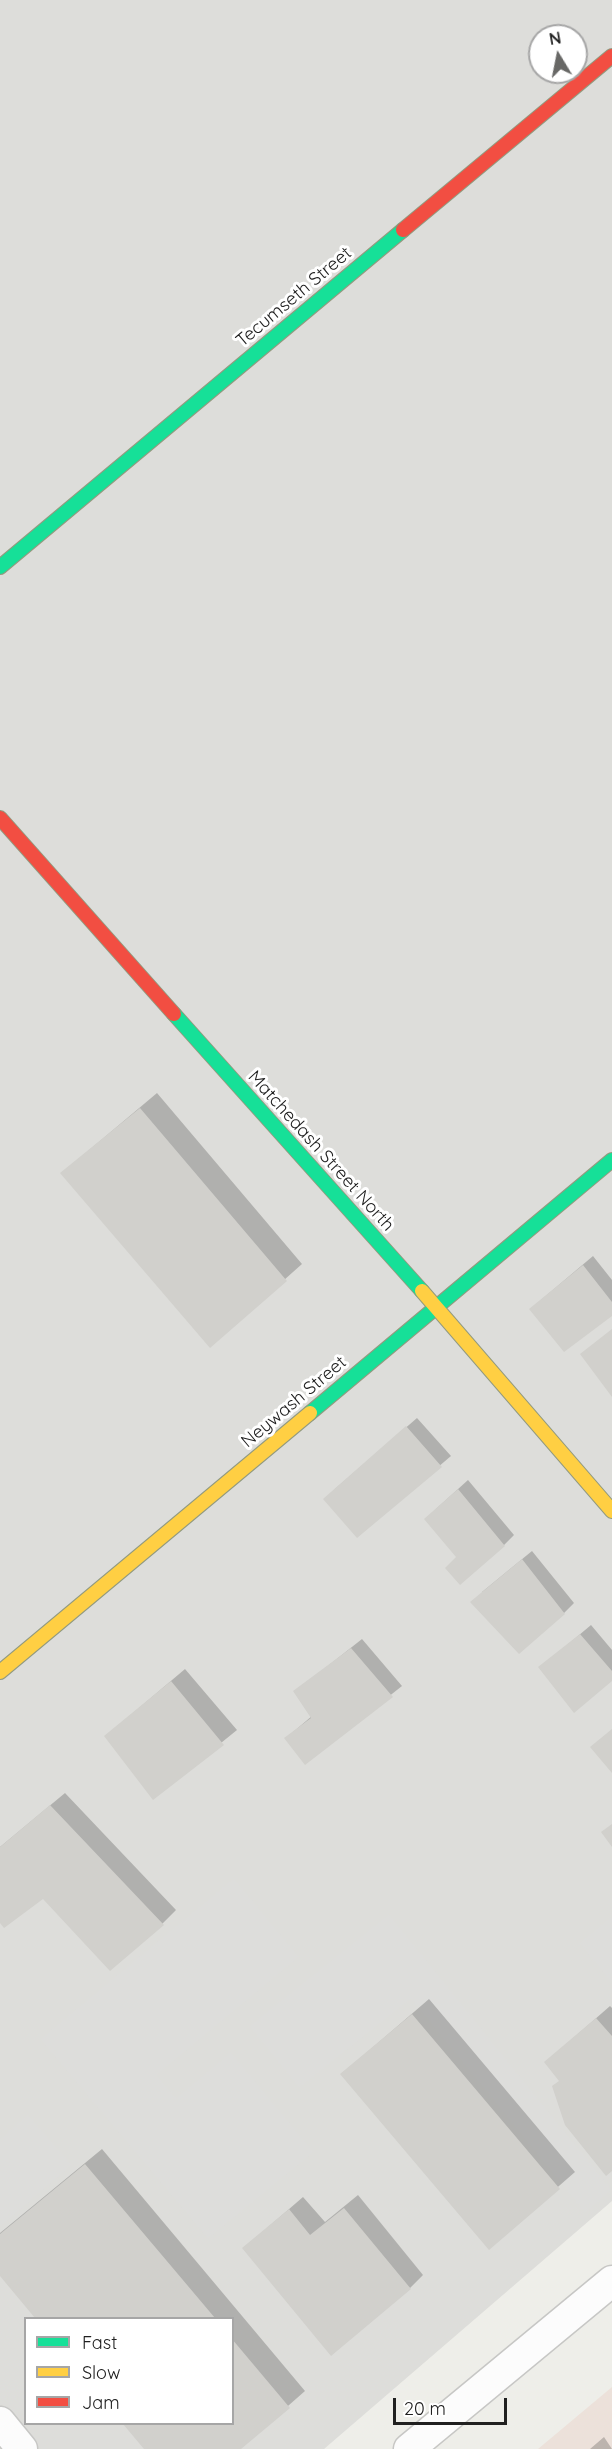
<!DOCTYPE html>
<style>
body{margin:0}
#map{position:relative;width:612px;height:2449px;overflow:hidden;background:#eeeee9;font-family:Quicksand,sans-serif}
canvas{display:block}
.legend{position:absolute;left:24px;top:2317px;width:210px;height:108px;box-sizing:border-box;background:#fff;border:2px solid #a6a6a6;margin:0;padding:8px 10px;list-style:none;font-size:18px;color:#202020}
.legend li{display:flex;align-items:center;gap:12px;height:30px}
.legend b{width:30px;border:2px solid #a6a6a6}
.north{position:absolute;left:528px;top:24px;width:60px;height:60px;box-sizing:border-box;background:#fff;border:2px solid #a6a6a6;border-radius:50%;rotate:350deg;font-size:16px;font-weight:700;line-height:24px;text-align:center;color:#202020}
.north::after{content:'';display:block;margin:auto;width:21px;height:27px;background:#686866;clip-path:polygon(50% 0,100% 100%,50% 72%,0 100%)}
.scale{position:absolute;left:393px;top:2398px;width:114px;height:27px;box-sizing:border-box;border:3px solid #202020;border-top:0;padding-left:8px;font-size:18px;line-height:21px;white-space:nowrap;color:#202020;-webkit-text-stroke:4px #fff;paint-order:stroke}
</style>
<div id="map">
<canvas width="612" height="2449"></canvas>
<ul class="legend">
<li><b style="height:8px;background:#16e098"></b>Fast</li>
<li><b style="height:8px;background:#ffcf43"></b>Slow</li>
<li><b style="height:8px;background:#f24e42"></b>Jam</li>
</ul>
<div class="north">N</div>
<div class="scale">20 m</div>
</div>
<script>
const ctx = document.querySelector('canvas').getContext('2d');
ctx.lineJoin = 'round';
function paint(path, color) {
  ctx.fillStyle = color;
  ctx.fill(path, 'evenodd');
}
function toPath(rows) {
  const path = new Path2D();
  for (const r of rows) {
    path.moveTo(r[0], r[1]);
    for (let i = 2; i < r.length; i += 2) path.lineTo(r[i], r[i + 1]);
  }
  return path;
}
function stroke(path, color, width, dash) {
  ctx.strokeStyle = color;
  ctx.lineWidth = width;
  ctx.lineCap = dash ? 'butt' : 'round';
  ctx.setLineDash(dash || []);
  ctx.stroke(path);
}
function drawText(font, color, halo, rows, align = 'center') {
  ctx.font = font + ' Quicksand,sans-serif';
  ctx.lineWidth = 6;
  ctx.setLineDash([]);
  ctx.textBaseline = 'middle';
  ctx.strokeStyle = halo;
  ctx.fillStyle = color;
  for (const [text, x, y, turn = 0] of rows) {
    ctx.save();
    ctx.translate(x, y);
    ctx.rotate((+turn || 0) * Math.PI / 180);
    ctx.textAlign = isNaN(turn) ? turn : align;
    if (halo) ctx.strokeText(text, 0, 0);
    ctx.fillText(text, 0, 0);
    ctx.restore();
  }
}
paint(toPath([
 [0,0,612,0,612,2201,324,2449,0,2449],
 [540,36,576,36,576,72,540,72],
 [26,2318,232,2318,232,2424,26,2424]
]), '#ddddda');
paint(toPath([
 [612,2387,612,2449,538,2449]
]), '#ece1da');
paint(toPath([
 [234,1878,299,1957,157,2075,176,2098,231,2052,314,2152,208,2239,40,2039],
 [389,1914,612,2190,585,2213,411,1999,299,2088,249,2026],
 [612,1916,612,1983,579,1943],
 [28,2114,72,2165,0,2227,0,2139]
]), '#dddddb');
paint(toPath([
 [157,1093,302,1264,210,1346,62,1173],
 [593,1256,612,1280,612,1314,541,1300],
 [417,1418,451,1456,357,1536,335,1489],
 [468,1480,514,1535,504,1545,458,1558,436,1509],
 [532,1551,574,1603,564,1613,482,1592],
 [591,1625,612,1650,612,1679,540,1668],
 [362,1639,402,1686,305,1763,286,1738,312,1716,295,1692],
 [185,1669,237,1730,153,1798,106,1736],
 [65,1793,176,1910,162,1924,43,1897,0,1921,0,1847],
 [429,1999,575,2172,489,2247,342,2074],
 [610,2006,612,2008,612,2169,560,2080,546,2062],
 [102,2149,305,2391,239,2449,146,2449,125,2424,232,2424,232,2318,37,2318,0,2274,0,2233],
 [358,2195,423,2275,410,2288,244,2248,303,2197,325,2222],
 [604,2437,612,2449,590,2449]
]), '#0003');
paint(toPath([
 [140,1108,287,1281,210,1348,60,1173],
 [583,1265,612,1302,612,1316,564,1352,529,1309],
 [612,1329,612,1397,580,1354],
 [406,1426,442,1467,357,1538,323,1499],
 [458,1489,505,1546,460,1585,445,1568,456,1557,424,1519],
 [522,1559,565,1614,519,1654,470,1602],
 [580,1634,612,1671,612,1681,574,1713,538,1667],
 [351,1648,393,1697,305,1765,284,1738,311,1718,293,1691],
 [171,1681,224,1745,153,1800,104,1736],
 [612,1729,612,1773,590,1747],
 [50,1805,164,1925,110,1971,43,1899,4,1928,0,1923,0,1847],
 [612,1824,612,1847,601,1832],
 [412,2014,560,2189,489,2250,340,2074],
 [596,2018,612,2036,612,2171,606,2176,565,2125,552,2086,559,2081,544,2062],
 [85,2164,215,2318,35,2318,0,2276,0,2234],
 [344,2208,411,2289,331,2356,242,2248,289,2209,310,2235],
 [232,2339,290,2408,241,2449,144,2449,123,2424,232,2424]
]), '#d1d0cc');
const street = toPath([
 [0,2422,22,2449],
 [409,2449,612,2281]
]);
const fast = toPath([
 [0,567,403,230],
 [174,1014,422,1291],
 [310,1413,612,1160]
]);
const slow = toPath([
 [422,1291,612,1511],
 [0,1672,310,1413]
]);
const jam = toPath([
 [403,230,612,56],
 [0,818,174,1014]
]);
stroke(street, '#c7c7c5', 33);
stroke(fast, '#929a7f', 16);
stroke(slow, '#929a7f', 16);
stroke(jam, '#929a7f', 16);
stroke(street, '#fcfcfc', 30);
stroke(fast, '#16e098', 14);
stroke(slow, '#ffcf43', 14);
stroke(jam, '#f24e42', 14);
drawText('18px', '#202020', '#fff', [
 ["Tecumseth Street",294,297,-40],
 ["Matchedash Street North",321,1151,48],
 ["Neywash Street",294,1402,-40]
]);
</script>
